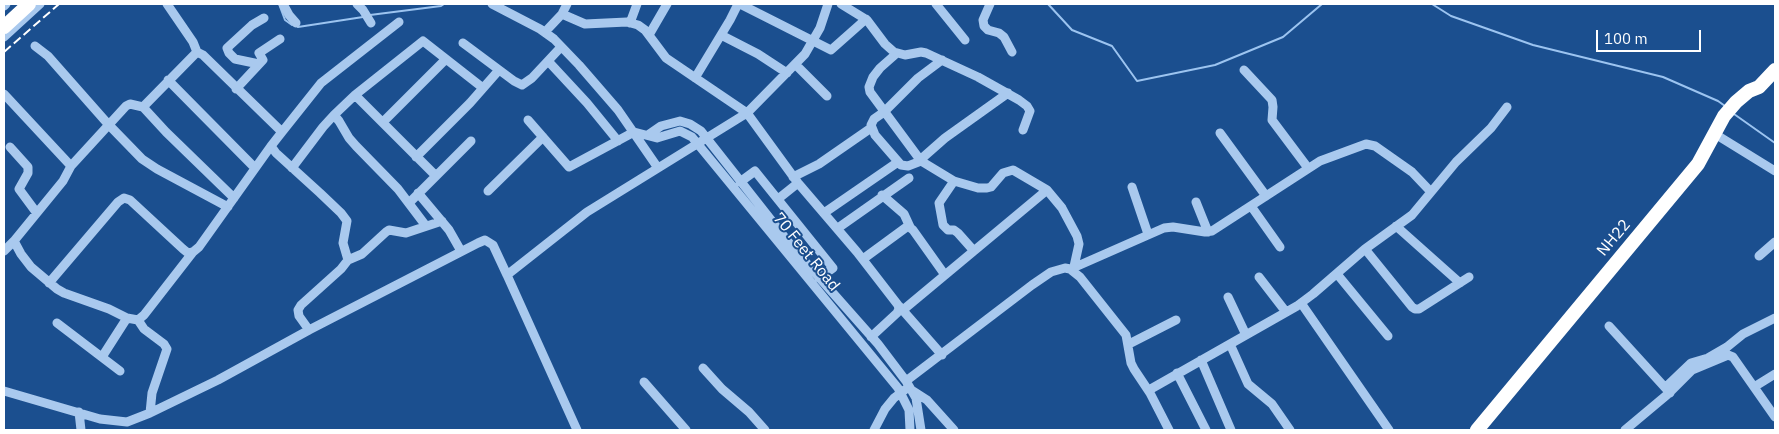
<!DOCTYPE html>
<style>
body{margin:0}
#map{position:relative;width:1779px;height:434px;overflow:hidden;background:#1b4f8f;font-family:"IBM Plex Sans",sans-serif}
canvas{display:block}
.frame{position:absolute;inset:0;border:5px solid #fff;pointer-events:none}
.scale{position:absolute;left:1596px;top:30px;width:105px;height:22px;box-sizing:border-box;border:2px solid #fff;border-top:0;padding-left:6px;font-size:15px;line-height:18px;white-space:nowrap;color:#fff;-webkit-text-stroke:4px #1b4f8f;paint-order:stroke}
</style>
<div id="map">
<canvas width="1779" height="434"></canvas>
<div class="frame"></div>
<div class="scale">100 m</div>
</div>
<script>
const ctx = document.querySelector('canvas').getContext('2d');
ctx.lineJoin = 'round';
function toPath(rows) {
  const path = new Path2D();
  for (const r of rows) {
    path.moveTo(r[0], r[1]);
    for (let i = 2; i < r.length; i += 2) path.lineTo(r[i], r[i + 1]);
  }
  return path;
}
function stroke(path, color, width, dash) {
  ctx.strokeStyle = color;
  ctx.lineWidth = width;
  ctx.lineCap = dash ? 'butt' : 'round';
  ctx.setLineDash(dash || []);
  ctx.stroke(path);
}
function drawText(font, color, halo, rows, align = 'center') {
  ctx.font = font + ' "IBM Plex Sans",sans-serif';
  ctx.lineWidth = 4;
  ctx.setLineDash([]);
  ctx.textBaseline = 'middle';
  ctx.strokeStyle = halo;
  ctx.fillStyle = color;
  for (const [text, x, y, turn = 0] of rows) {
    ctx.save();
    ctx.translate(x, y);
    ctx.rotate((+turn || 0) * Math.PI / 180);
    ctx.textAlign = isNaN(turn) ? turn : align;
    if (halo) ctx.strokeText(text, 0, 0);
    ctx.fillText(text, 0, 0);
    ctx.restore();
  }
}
stroke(toPath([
 [279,4,285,20,292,25],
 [1048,4,1072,30,1112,46,1137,81,1215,65,1283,37,1322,4],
 [1432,4,1451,16,1533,45,1663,77,1718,101,1725,106],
 [370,15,441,6,444,4],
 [298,27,363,17],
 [1734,114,1775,143]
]), '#9cc4f0', 2);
stroke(toPath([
 [167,4,193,42,197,52],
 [283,4,289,15,296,23],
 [357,4,363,10,371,23],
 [492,4,540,29,554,39,579,65,618,110,658,168],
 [740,4,831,50,866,19],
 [841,4,867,20,885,44,894,52,905,55,921,52,926,53,978,77,1019,100,1027,106,1030,111,1023,130],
 [936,4,965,40],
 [990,4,983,20,984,26,988,30,999,33,1004,37,1012,52],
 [4,6,6,4],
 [562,14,585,24,627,22,638,25,645,30,666,58,747,113,798,183,857,252,898,305,899,309,897,313,871,337],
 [630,23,637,4],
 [545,32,562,14,567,4],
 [649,35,667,4],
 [721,35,758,54,787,73],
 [4,37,40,4],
 [463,43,514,81,522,85,532,78,561,47],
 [35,46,48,56,108,124,142,159,157,169,228,207],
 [897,53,880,68,873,77,869,87,870,92,921,161,954,181,978,188,987,188,991,187,1003,173,1013,170,1047,190,1062,208,1077,236,1079,244,1073,271],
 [548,61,587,103,618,141],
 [259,64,235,59,229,53,227,48,252,25,264,18],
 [795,64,827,96],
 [1244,70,1272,100,1273,107,1272,120,1308,168],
 [695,78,730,20,738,4],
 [168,80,254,167],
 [236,89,263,60,259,53,280,39],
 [4,94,71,166],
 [355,95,436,176],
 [143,107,166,132,234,198],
 [334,115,339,121,349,138,356,146,398,189,426,226],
 [528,120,569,167,634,132,657,138,680,131,692,137,898,388,909,410,910,430],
 [383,122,446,59],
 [282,132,321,83,399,22],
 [1220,133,1266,196],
 [1715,134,1775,171],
 [648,135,661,126,680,121,690,124,701,131,794,249,878,344,906,381,916,398,921,430],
 [10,147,28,167,28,173,19,189,36,212],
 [416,157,470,103,499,70],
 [920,160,945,138,1008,93],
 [921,161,908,166,901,165,875,135,871,125,874,119,884,112,918,78,942,60],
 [292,168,323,127,334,115,355,95,423,41,483,88],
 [793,177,819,164,871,128],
 [954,181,939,203,943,225,948,230,954,230,958,233,974,251],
 [740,182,755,171,833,268,819,278],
 [1132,187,1148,234],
 [488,191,543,137],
 [418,193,449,230,461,251],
 [882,195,904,214,910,227],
 [778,199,798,183],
 [1196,202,1208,232],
 [409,203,471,141],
 [1251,206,1280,247],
 [824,213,898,162],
 [1396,226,1460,283],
 [838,228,909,178],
 [14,241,63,181,71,166,126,106,130,104,143,107,197,52,203,55,282,132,271,146,276,153,320,193,341,213,347,221,343,243,348,260,341,269,301,305,298,310,299,316,309,330],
 [1365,249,1412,307,1415,309,1419,309,1469,277],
 [4,251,14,241,21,254,31,267,57,289,64,293,109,309,127,318,138,320,144,315,193,252],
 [1759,256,1775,242],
 [863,259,908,226,913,230,945,275],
 [348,260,362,254,386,232,389,230,406,233,442,221],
 [1073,268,1164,228,1173,227,1205,232,1212,231,1320,161,1366,144,1375,146,1412,172,1431,192],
 [1337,274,1388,336],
 [507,275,577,430],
 [1259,277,1286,312],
 [49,283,118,202,124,198,130,200,183,249,188,253,193,252,199,247,271,146],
 [1228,297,1246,335],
 [1301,303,1389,430],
 [899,306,942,355],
 [903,310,1047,190],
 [138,320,144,329,164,344,167,349,152,393,150,413],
 [57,323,120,371],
 [1609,326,1670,393],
 [1129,344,1176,320],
 [1230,344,1248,384,1272,404,1290,430],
 [102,357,127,318],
 [1201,360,1231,430],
 [703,368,722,389,749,412,765,430],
 [1177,373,1206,430],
 [906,381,1032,285,1051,272,1065,268,1070,269,1080,277,1126,335,1131,363,1134,369,1150,393,1169,430],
 [644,382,686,430],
 [1754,387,1775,374],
 [1149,390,1297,306,1313,294,1365,249,1412,215,1456,162,1491,128,1507,107],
 [4,391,100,419,127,422,150,413,218,380,309,330,478,243,485,240,493,245,507,275,587,212,747,113,805,54,820,28,828,4],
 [913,391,927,400,954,430],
 [1670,393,1669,384,1691,363,1708,358,1727,347,1743,334,1775,318],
 [79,412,81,430],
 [874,430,885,409,894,398,906,389],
 [1625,430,1668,394,1692,370,1728,355,1733,357,1775,417]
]), '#a9c9ee', 9);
stroke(toPath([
 [4,27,29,4],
 [1477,430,1698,164,1724,116,1736,102,1749,91,1759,87,1775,70]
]), '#fff', 14);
stroke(toPath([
 [4,52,59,4]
]), '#fff', 2, [9, 4]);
drawText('16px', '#fff', '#1b4f8f', [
 ["NH22",1614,238,-50],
 ["70 Feet Road",806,252,51]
]);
</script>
